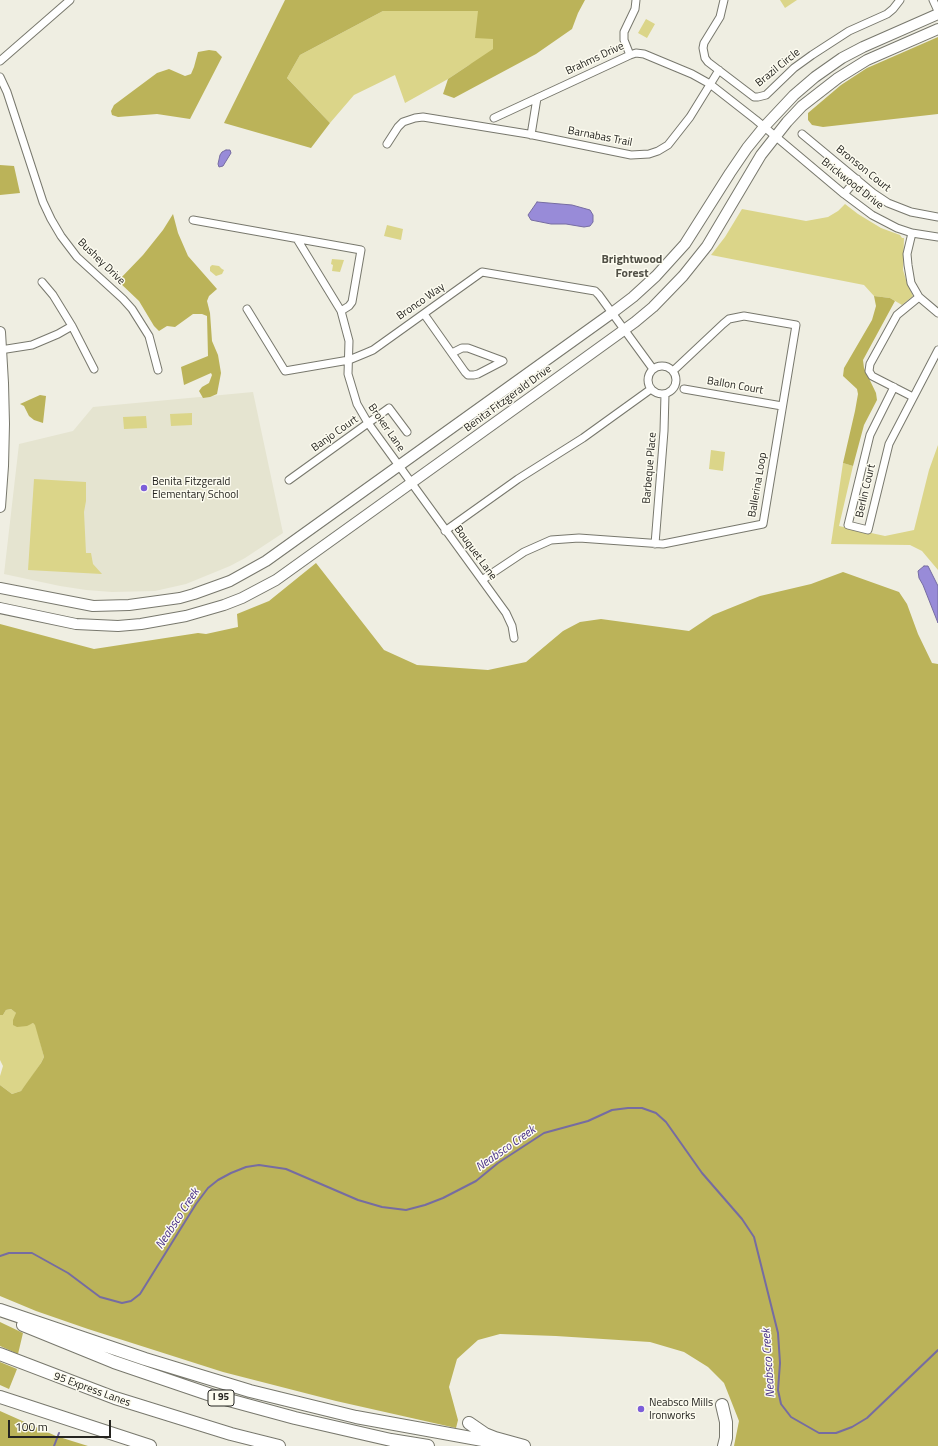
<!DOCTYPE html>
<style>
body{margin:0}
#map{position:relative;width:938px;height:1446px;overflow:hidden;background:#efeee2;font-family:"Titillium Web",sans-serif}
canvas{display:block}
.scale{position:absolute;left:8px;top:1420px;width:103px;height:18px;box-sizing:border-box;border:2px solid #252420;border-top:0;padding-left:5px;font-size:12px;line-height:14px;white-space:nowrap;color:#252420;-webkit-text-stroke:3px #fcfbef;paint-order:stroke}
</style>
<div id="map">
<canvas width="938" height="1446"></canvas>
<div class="scale">100 m</div>
</div>
<script>
const ctx = document.querySelector('canvas').getContext('2d');
ctx.lineJoin = 'round';
function paint(path, color) {
  ctx.fillStyle = color;
  ctx.fill(path, 'evenodd');
}
function toPath(rows) {
  const path = new Path2D();
  for (const r of rows) {
    if (r.length === 3) {
      path.moveTo(r[0] + r[2], r[1]);
      path.arc(r[0], r[1], r[2], 0, 2 * Math.PI);
      continue;
    }
    path.moveTo(r[0], r[1]);
    for (let i = 2; i < r.length; i += 2) path.lineTo(r[i], r[i + 1]);
  }
  return path;
}
function stroke(path, color, width, dash) {
  ctx.strokeStyle = color;
  ctx.lineWidth = width;
  ctx.lineCap = dash ? 'butt' : 'round';
  ctx.setLineDash(dash || []);
  ctx.stroke(path);
}
function drawText(font, color, halo, rows, align = 'center') {
  ctx.font = font + ' "Titillium Web",sans-serif';
  ctx.lineWidth = 3;
  ctx.setLineDash([]);
  ctx.textBaseline = 'middle';
  ctx.strokeStyle = halo;
  ctx.fillStyle = color;
  for (const [text, x, y, turn = 0] of rows) {
    ctx.save();
    ctx.translate(x, y);
    ctx.rotate((+turn || 0) * Math.PI / 180);
    ctx.textAlign = isNaN(turn) ? turn : align;
    if (halo) ctx.strokeText(text, 0, 0);
    ctx.fillText(text, 0, 0);
    ctx.restore();
  }
}
paint(toPath([
 [253,392,283,533,245,558,230,566,186,584,155,591,112,592,86,590,60,586,4,574,19,444,73,431,93,407]
]), '#e5e4d0');
paint(toPath([
 [780,0,797,0,785,8],
 [383,11,478,11,493,39,500,55,469,65,448,79,405,103,395,75,354,95,330,123,287,78,300,55],
 [646,19,655,24,647,38,638,33],
 [845,204,858,214,881,228,900,235,902,238,904,238,903,270,907,283,913,296,902,305,890,298,874,296,864,285,711,255,725,237,742,209,806,221,828,217,838,211],
 [387,225,403,229,401,240,384,236],
 [332,259,344,260,340,272,332,271,333,265,331,264],
 [212,265,219,266,222,269,224,270,222,274,216,276,210,271,210,267],
 [192,413,192,425,171,426,170,414],
 [146,416,147,428,124,429,123,417],
 [938,445,938,570,922,551,910,545,831,544,843,463,853,466,839,526,885,536,914,530,929,470],
 [711,450,725,452,723,471,709,469],
 [34,479,86,482,86,501,84,512,86,553,91,553,93,564,102,574,28,570],
 [11,1009,30,1024,33,1023,36,1025,44,1057,41,1063,27,1084,21,1091,12,1094,0,1085,0,1076,3,1066,0,1060,0,1015,3,1015,6,1010]
]), '#dbd589');
paint(toPath([
 [285,0,585,0,578,13,572,29,536,54,454,98,443,94,448,79,493,49,493,39,475,38,478,11,383,11,300,55,287,78,330,123,311,148,224,123],
 [938,37,938,114,823,127,812,125,808,120,808,113,841,85,867,68],
 [209,50,216,51,222,57,190,119,157,114,118,117,112,115,111,111,114,105,157,73,169,69,185,76,191,74,194,67,198,52],
 [0,165,14,166,20,193,0,195],
 [173,214,178,233,188,256,217,289,209,296,207,301,210,313,212,341,218,355,221,373,217,394,210,397,203,398,199,391,202,387,209,383,212,375,211,373,184,385,181,367,208,356,207,316,202,314,193,314,175,327,167,326,159,331,154,326,139,301,118,281,143,255,163,230],
 [874,296,890,298,895,301,863,360,864,368,876,393,877,400,864,425,853,466,843,463,855,411,858,394,857,389,843,376,844,368,872,320,876,306],
 [40,395,46,396,43,423,34,420,29,416,24,406,20,404],
 [316,563,384,650,417,665,488,670,526,662,563,631,580,622,601,619,689,631,713,615,760,596,811,584,843,572,899,592,907,604,918,634,932,663,938,664,938,1446,734,1446,739,1421,724,1383,708,1367,684,1352,650,1342,556,1336,500,1334,478,1340,457,1359,449,1387,458,1420,456,1428,336,1401,223,1372,88,1329,36,1311,0,1296,0,1085,12,1094,21,1091,41,1063,44,1057,35,1025,33,1023,27,1026,17,1027,13,1025,13,1020,16,1013,11,1009,6,1010,3,1015,0,1015,0,624,94,649,198,633,206,634,238,627,237,614,269,601],
 [0,1322,23,1333,18,1354,0,1346],
 [0,1362,17,1369,9,1389,0,1385],
 [0,1411,56,1436,88,1446,0,1446]
]), '#bbb359');
const water = toPath([
 [226,150,230,150,231,153,223,166,219,167,218,164,220,155,222,152,226,150],
 [537,202,572,205,590,210,593,215,593,222,590,226,584,227,566,224,551,224,531,220,528,215,537,202],
 [924,566,928,566,938,586,938,623,923,585,919,578,918,571,924,566]
]);
paint(water, '#988bd8');
stroke(water, '#766ca1', 1);
stroke(toPath([
 [0,1256,9,1253,32,1253,68,1273,100,1297,122,1303,131,1301,140,1294,145,1286,196,1204,208,1188,218,1180,231,1173,246,1167,259,1165,286,1169,358,1200,382,1207,406,1210,425,1205,443,1198,476,1181,498,1163,544,1133,588,1121,612,1110,628,1108,642,1108,656,1113,666,1122,702,1173,742,1219,754,1237,778,1333,780,1363,778,1390,781,1404,791,1417,819,1433,836,1433,852,1427,867,1418,938,1350],
 [54,1446,59,1433]
]), '#766ca1', 2);
const street = toPath([
 [724,0,720,17,704,43,703,48,705,58,708,62,754,97,758,97,766,95,794,68,812,55,849,31,887,14,893,9,900,0],
 [933,0,938,11],
 [630,55,624,40,624,32,635,9,636,0],
 [0,61,70,0],
 [0,77,7,92,43,202,51,219,61,236,77,257,123,299,132,309,149,336,158,370],
 [494,118,630,55,636,53,644,54,692,74,710,84,756,120,844,194,872,215,897,228,912,233,938,237],
 [802,134,873,193,888,203,911,212,938,217],
 [531,135,537,98],
 [387,144,398,127,403,122,415,118,423,117,528,134,631,155,649,154,658,151,668,145,690,117,719,70],
 [844,194,857,179],
 [193,220,361,250,352,302,349,306,341,311],
 [912,233,907,254,908,265,911,283,919,297,938,313],
 [297,239,341,311,349,341,348,374,357,404,368,423,506,613,512,626,514,638],
 [42,282,53,295,72,326,94,369],
 [247,309,285,371,349,360,366,353,373,350,482,272,595,291,599,295,653,369],
 [424,314,465,372,468,375,474,375,478,374,503,361,468,348,462,348,452,353],
 [0,350,32,345,58,334,72,326],
 [662,380,14],
 [894,387,870,435,848,525,868,530,889,444,938,350],
 [684,389,782,406],
 [913,397,872,376,869,371,870,364,897,315,919,297],
 [289,480,389,408,407,432],
 [445,531,518,479,583,438,651,389],
 [655,544,664,431,665,394],
 [482,580,524,552,551,540,579,538,663,544,763,524,796,325,744,316,729,319,723,324,673,371]
]);
const secondary = toPath([
 [0,332,3,383,4,424,3,466,0,507],
 [0,588,93,606,129,605,180,598,194,594,230,581,266,561,612,313,633,297,656,276,685,244,730,173,747,148,764,127,794,95,815,77,842,58,863,47,938,14],
 [0,608,76,624,118,626,141,624,186,616,224,605,242,598,276,580,556,379,635,322,653,307,683,276,707,246,761,155,787,122,802,106,838,78,867,60,938,29]
]);
const highway = toPath([
 [0,1310,145,1359,250,1391,356,1417,515,1446],
 [23,1325,114,1362,214,1396,295,1418,391,1440,428,1446],
 [0,1354,115,1398,231,1434,279,1446],
 [0,1397,150,1446],
 [722,1405,726,1422,726,1438,724,1446],
 [469,1423,485,1434,495,1438,524,1446]
]);
stroke(street, '#78786d', 9);
stroke(secondary, '#78786d', 12);
stroke(highway, '#78786d', 14);
stroke(street, '#fff', 7);
stroke(secondary, '#fff', 10);
stroke(highway, '#fff', 12);
for (const [x, y, r, color] of [
 [144,488,4,"#7c5ed9"],
 [641,1409,4,"#7c5ed9"]
]) {
  const dot = new Path2D();
  dot.arc(x, y, r, 0, 2 * Math.PI);
  ctx.fillStyle = color;
  ctx.fill(dot);
  stroke(dot, '#fcfbef', 1.5);
}
for (const [x, y, w] of [
 [221,1398,26]
]) {
  const box = new Path2D();
  box.roundRect(x - w / 2, y - 8, w, 16, 3);
  ctx.fillStyle = '#fcfbef';
  ctx.fill(box);
  stroke(box, '#252420', 1);
}
drawText('bold 10px', '#252420', null, [
 ["I 95",221,1398]
]);
drawText('11px', '#252420', '#fcfbef', [
 ["Brahms Drive",595,59,-25],
 ["Brazil Circle",778,68,-39],
 ["Barnabas Trail",600,137,11],
 ["Bronson Court",863,169,39],
 ["Brickwood Drive",852,184,38],
 ["Bushey Drive",101,262,44],
 ["Bronco Way",421,302,-35],
 ["Ballon Court",735,386,10],
 ["Benita Fitzgerald Drive",508,399,-36],
 ["Broker Lane",386,428,55],
 ["Banjo Court",335,434,-35],
 ["Barbeque Place",650,468,-85],
 ["Ballerina Loop",758,485,-80],
 ["Berlin Court",866,491,-77],
 ["Bouquet Lane",475,553,54],
 ["95 Express Lanes",92,1390,20]
]);
drawText('11px', '#252420', '#fcfbef', [
 ["Benita Fitzgerald",152,482],
 ["Elementary School",152,495],
 ["Neabsco Mills",649,1403],
 ["Ironworks",649,1416]
], 'left');
drawText('bold 12px', '#515046', '#fcfbef', [
 ["Brightwood",632,260],
 ["Forest",632,274]
]);
drawText('italic 12px', '#462d87', '#fcfbef', [
 ["Neabsco Creek",506,1149,-35],
 ["Neabsco Creek",178,1219,-57],
 ["Neabsco Creek",769,1363,-94]
]);
</script>
